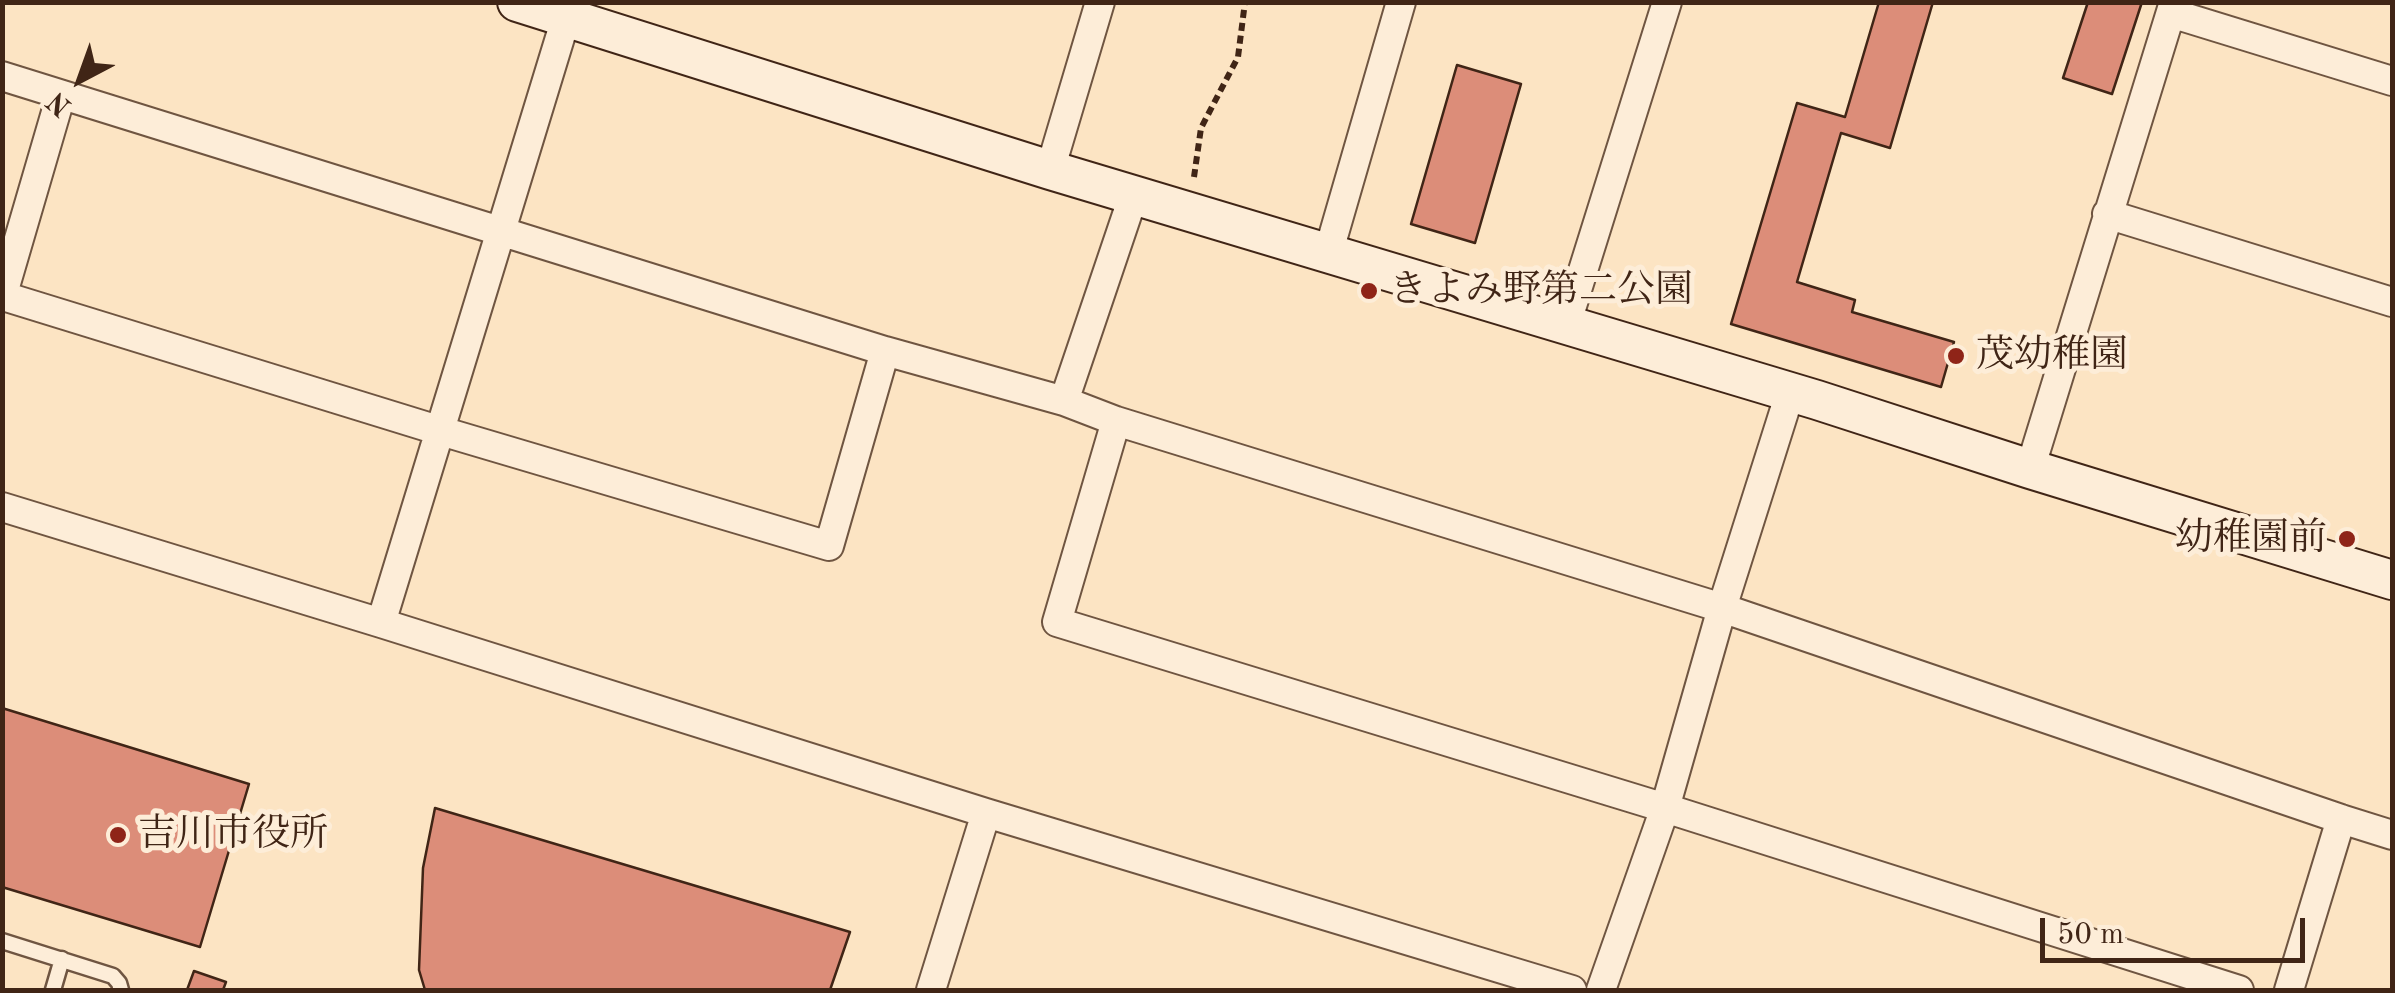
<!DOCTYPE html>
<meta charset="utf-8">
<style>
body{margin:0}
#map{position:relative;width:2395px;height:993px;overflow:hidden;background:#fce4c3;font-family:"Old Standard TT",serif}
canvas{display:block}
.frame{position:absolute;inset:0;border:5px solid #402516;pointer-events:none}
.north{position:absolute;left:30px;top:30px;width:100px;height:100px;-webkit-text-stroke:8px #fdedd8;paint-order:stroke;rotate:221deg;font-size:28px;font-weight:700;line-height:40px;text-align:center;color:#402516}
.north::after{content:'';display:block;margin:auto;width:35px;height:45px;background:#402516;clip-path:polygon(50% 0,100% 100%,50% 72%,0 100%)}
.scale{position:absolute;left:2040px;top:918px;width:265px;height:45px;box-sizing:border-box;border:5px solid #402516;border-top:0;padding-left:12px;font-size:30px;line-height:35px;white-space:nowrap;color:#402516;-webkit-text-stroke:8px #fdedd8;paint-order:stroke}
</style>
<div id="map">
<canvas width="2395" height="993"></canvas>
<div class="frame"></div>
<div class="north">N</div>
<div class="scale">50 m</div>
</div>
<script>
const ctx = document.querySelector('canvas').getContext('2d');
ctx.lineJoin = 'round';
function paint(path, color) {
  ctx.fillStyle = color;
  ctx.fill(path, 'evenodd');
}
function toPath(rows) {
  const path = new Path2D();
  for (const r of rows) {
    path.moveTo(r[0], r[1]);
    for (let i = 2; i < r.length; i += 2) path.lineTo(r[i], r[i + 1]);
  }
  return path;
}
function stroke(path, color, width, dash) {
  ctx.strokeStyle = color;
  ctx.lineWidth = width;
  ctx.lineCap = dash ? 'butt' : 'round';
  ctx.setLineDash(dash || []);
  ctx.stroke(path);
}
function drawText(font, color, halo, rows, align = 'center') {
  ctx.font = font + ' "Old Standard TT","Noto Serif JP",serif';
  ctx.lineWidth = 10;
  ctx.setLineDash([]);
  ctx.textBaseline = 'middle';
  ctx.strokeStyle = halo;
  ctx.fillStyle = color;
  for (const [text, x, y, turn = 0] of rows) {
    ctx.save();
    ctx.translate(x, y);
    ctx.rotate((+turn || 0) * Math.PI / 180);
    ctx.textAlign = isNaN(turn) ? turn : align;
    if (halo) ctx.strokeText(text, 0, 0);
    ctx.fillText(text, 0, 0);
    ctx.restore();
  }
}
const building = toPath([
 [1879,2,1933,2,1890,148,1841,133,1797,282,1855,300,1852,312,1954,342,1941,387,1731,324,1797,103,1845,117,1879,2],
 [2088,2,2142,2,2112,94,2063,78,2088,2],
 [1457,65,1521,84,1475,243,1411,224,1457,65],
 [2,708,249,784,200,947,2,887,2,708],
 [435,808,850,932,830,990,425,990,419,970,423,868,435,808],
 [194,971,226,982,223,990,187,990,194,971]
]);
paint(building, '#dc8d79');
stroke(building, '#402516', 2.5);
const lane = toPath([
 [2,941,113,976,119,983,121,990],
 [53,990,62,959]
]);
const street = toPath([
 [2171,13,2392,81],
 [2,76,885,351,1064,401,1116,421,1722,608,2341,819,2392,835],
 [1050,170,1100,2],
 [2107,214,2392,302],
 [1328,254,1401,2],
 [3,296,441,431,829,546,885,351],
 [2,297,61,95],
 [1566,325,1667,2],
 [1064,401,1134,194],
 [1116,421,1057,622,1665,808,2239,990],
 [2030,469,2174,2],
 [2,507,381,623,986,813,1572,990],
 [381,623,566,18],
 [931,990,986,813],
 [1601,990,1665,808,1722,608,1790,393],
 [2289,990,2341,819]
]);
const secondary = toPath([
 [517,2,1050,170,1817,400,2030,469,2392,580]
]);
stroke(lane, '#6f5541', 19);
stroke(street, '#6f5541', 32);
stroke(secondary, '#402516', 42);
stroke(toPath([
 [1194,177,1201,128,1238,57,1245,2]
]), '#402516', 6, [8, 5]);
stroke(lane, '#fdedd8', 14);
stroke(street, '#fdedd8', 28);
stroke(secondary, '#fdedd8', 38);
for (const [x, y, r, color] of [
 [1369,291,10,"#8f2418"],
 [1956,356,10,"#8f2418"],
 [2347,539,10,"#8f2418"],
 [118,835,10,"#8f2418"]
]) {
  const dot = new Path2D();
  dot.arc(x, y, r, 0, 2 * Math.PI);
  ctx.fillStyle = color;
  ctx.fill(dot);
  stroke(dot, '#fdedd8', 4);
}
drawText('38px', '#402516', '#fdedd8', [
 ["きよみ野第二公園",1389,291],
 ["茂幼稚園",1976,356],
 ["幼稚園前",2327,539,"right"],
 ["吉川市役所",138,835]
], 'left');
</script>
